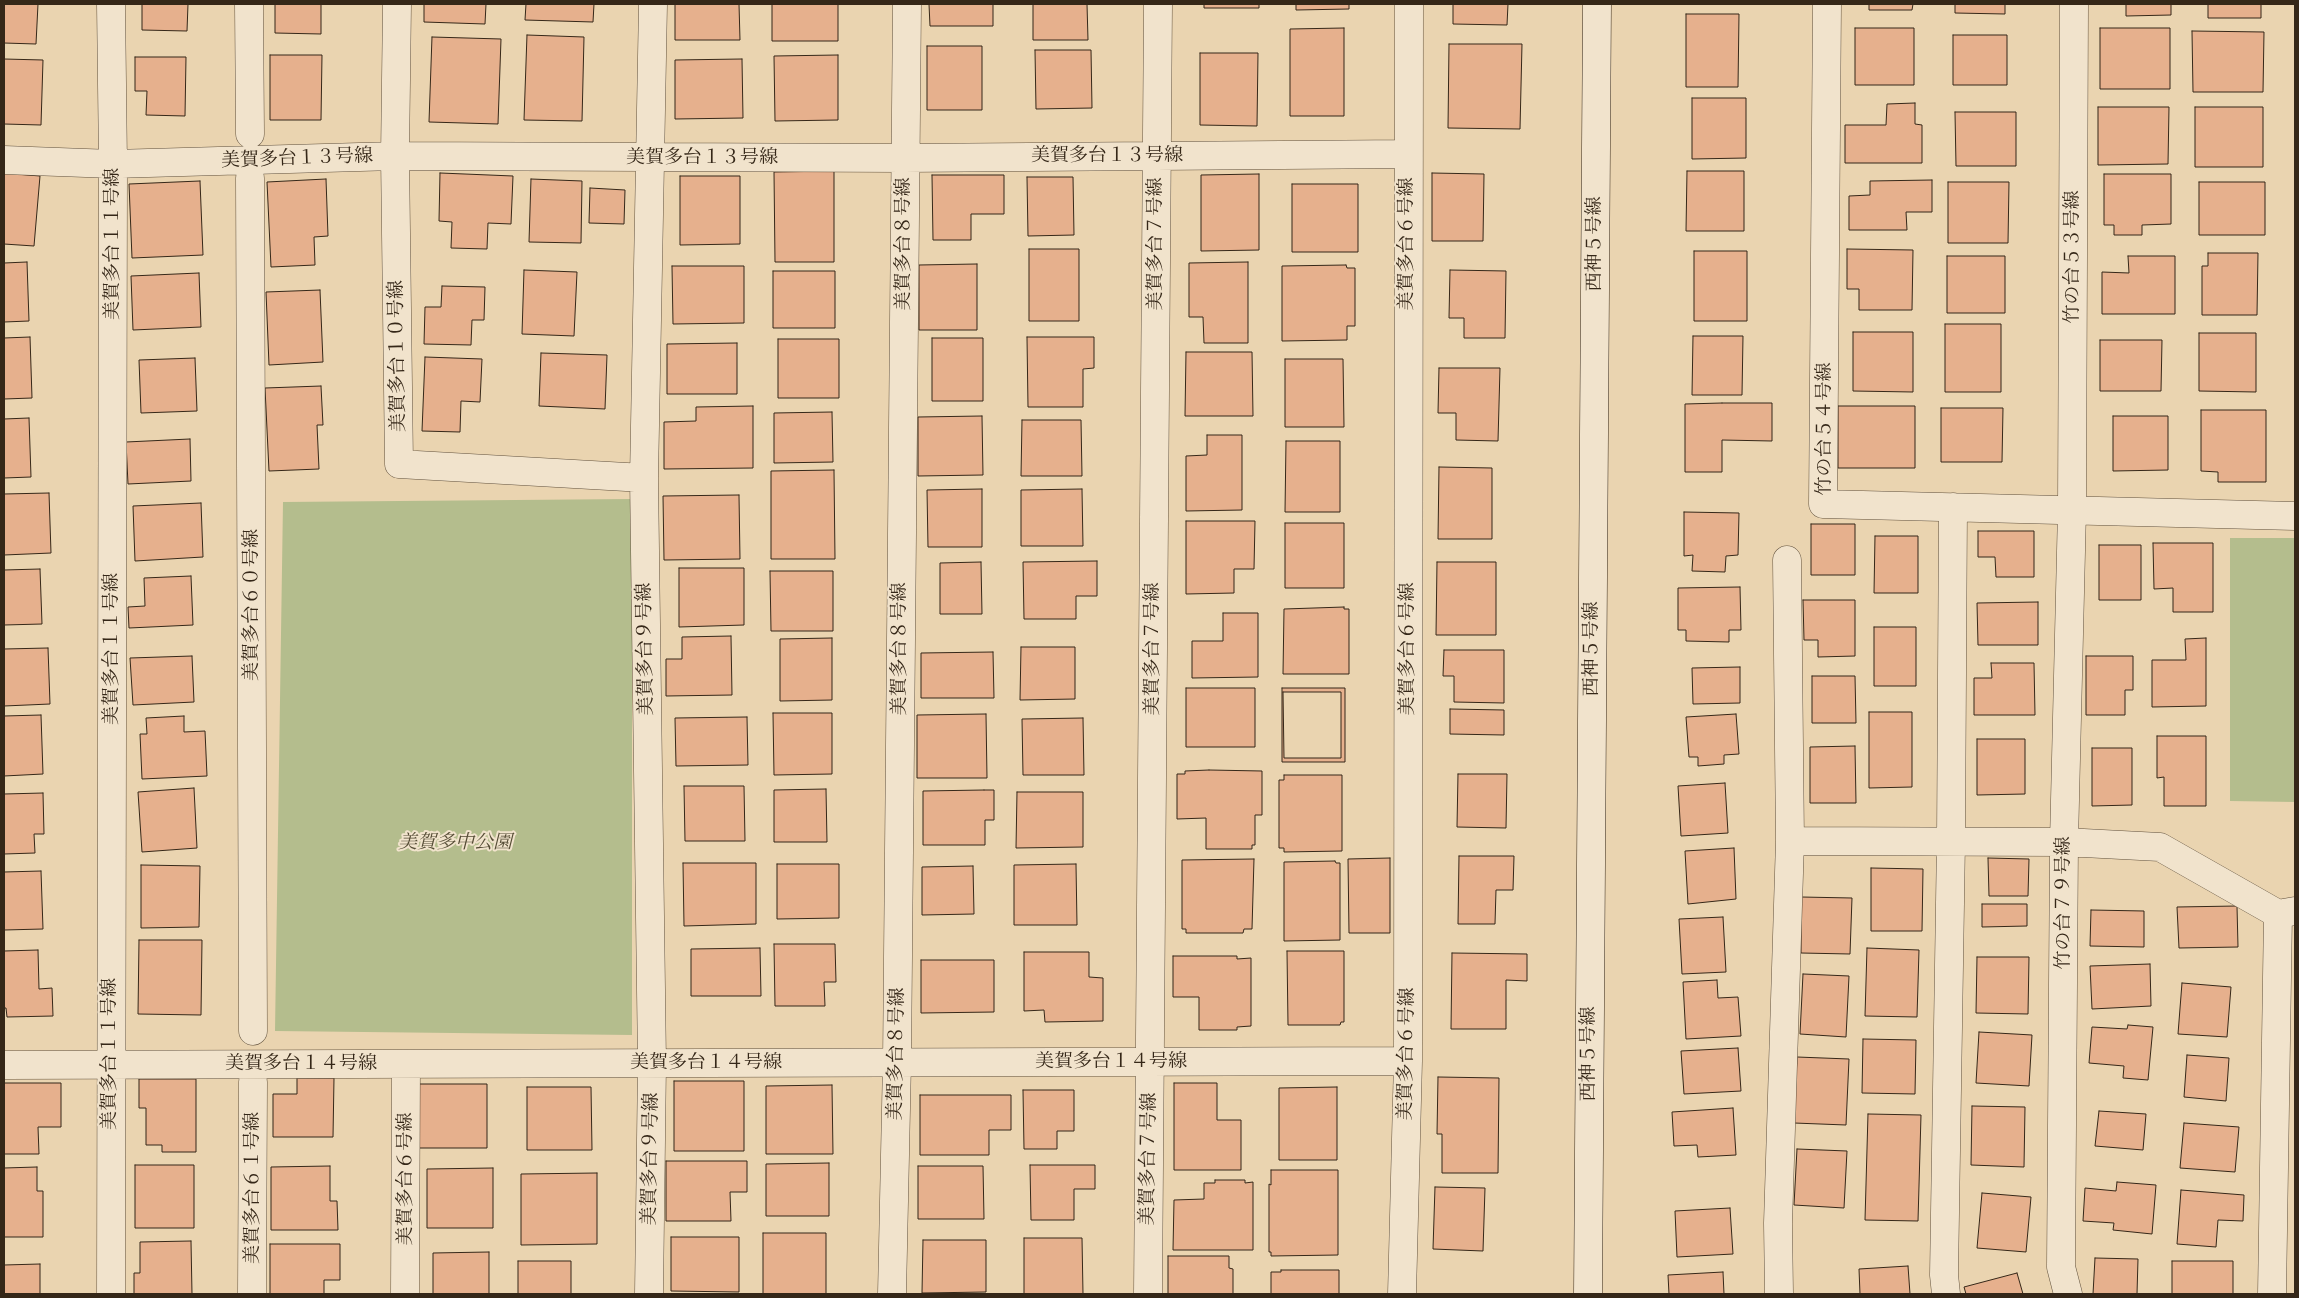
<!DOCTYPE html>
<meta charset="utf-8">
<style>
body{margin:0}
#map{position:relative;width:2299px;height:1298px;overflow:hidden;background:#ead4b0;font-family:Alegreya,serif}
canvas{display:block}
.frame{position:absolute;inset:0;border:5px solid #352718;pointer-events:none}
</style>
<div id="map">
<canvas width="2299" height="1298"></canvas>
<div class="frame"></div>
</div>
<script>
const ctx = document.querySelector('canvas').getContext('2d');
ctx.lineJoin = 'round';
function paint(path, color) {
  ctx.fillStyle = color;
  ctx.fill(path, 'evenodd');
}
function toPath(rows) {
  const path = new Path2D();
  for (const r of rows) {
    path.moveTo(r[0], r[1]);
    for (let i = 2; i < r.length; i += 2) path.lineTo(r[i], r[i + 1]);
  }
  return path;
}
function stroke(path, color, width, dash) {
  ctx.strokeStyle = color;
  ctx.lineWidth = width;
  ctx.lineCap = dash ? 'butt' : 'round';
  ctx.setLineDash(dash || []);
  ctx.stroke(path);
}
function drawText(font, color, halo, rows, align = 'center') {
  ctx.font = font + ' Alegreya,"Noto Serif JP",serif';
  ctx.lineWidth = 4;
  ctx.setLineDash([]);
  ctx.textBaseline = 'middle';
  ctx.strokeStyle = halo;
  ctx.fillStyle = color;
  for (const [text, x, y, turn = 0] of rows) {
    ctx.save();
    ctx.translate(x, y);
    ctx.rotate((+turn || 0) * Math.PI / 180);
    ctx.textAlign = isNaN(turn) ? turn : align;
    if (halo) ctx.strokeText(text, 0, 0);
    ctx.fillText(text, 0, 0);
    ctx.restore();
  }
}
paint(toPath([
 [632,499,632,1035,275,1031,283,502],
 [2230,538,2295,538,2295,802,2230,801]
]), '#b4bd8d');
const building = toPath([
 [4,4,38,4,36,44,4,43,4,4],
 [142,4,188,4,187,31,142,30,142,4],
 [275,4,321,4,321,34,275,33,275,4],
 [424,4,486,4,485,24,424,22,424,4],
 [526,4,594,4,593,22,525,20,526,4],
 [675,4,739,4,740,40,675,40,675,4],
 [772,4,838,4,838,41,772,41,772,4],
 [929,4,993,4,993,26,930,26,929,4],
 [1033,4,1087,4,1088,40,1033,40,1033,4],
 [1204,4,1259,4,1259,8,1204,8,1204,4],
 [1296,4,1349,4,1349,9,1296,10,1296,4],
 [1453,4,1508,4,1507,25,1453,24,1453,4],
 [1869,4,1913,4,1912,10,1869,10,1869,4],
 [1955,4,2005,4,2005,14,1955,13,1955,4],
 [2126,4,2171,4,2171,15,2126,16,2126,4],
 [2208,4,2261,4,2261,18,2208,18,2208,4],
 [1686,14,1739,14,1738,87,1686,87,1686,14],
 [1344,28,1344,116,1290,116,1290,29,1344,28],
 [1855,28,1914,28,1914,85,1855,85,1855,28],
 [2100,28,2170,28,2170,89,2100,89,2100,28],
 [2192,31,2264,32,2263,92,2193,92,2192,31],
 [527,35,584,37,582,121,524,120,527,35],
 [1953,35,2007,35,2007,85,1953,85,1953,35],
 [432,37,501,39,498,124,429,122,432,37],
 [1449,44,1522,44,1520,129,1448,128,1449,44],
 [927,46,982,46,982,110,927,110,927,46],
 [1035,50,1091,50,1092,108,1036,109,1035,50],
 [1200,53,1258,53,1257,126,1200,125,1200,53],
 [270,55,322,55,321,120,270,120,270,55],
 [838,55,838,120,775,121,774,56,838,55],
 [135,57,186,57,185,116,146,115,147,91,135,91,135,57],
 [4,59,43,60,41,125,4,124,4,59],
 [742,59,743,118,675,119,675,60,742,59],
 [1692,98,1746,98,1746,158,1692,159,1692,98],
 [1915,103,1915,124,1922,125,1922,163,1845,163,1845,125,1886,125,1887,104,1915,103],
 [2098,107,2169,107,2168,164,2098,165,2098,107],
 [2195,107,2263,107,2263,167,2195,167,2195,107],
 [1955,112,2016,112,2016,166,1956,166,1955,112],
 [834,171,834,262,775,262,774,172,834,171],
 [1687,171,1744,171,1744,231,1686,231,1687,171],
 [4,173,40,176,34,246,4,244,4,173],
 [440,173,513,176,511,224,488,223,487,249,451,248,452,222,439,221,440,173],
 [1432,173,1484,174,1483,241,1432,241,1432,173],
 [1259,174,1259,250,1201,251,1201,175,1259,174],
 [2104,174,2171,174,2171,224,2142,225,2142,235,2114,235,2114,225,2104,225,2104,174],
 [932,175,1004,175,1004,214,971,214,971,240,933,240,932,175],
 [680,176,740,176,740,244,680,245,680,176],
 [1027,177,1073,177,1074,235,1028,236,1027,177],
 [326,179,328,236,314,237,315,265,271,267,267,182,326,179],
 [531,179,582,181,581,243,529,242,531,179],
 [1932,180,1932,212,1906,212,1907,230,1849,230,1849,196,1870,195,1870,181,1932,180],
 [200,181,203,255,132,258,129,184,200,181],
 [1948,182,2009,182,2008,243,1948,243,1948,182],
 [2199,182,2265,182,2265,235,2199,235,2199,182],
 [1292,184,1358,184,1358,252,1292,252,1292,184],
 [590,188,625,190,624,224,589,223,590,188],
 [1029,249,1079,249,1079,321,1029,321,1029,249],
 [1847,249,1913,250,1912,310,1859,310,1859,289,1847,289,1847,249],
 [1694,251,1747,251,1747,321,1694,321,1694,251],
 [2208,253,2258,253,2257,315,2202,315,2202,266,2208,266,2208,253],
 [1947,256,2005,256,2005,313,1947,313,1947,256],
 [2128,256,2175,256,2175,314,2102,314,2102,272,2129,273,2128,256],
 [27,262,29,321,4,322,4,263,27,262],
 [1248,262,1248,343,1204,343,1203,317,1189,317,1189,263,1248,262],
 [977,264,977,330,919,330,919,265,977,264],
 [1346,265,1347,268,1355,268,1355,326,1347,326,1347,340,1282,341,1282,266,1346,265],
 [672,266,744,266,744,323,673,324,672,266],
 [524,270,577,272,574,336,522,334,524,270],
 [1450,270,1506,271,1505,338,1464,338,1464,318,1449,318,1450,270],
 [773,271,835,271,835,328,773,328,773,271],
 [199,273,201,327,133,330,131,276,199,273],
 [442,286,485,287,484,320,472,320,471,345,424,344,425,307,441,307,442,286],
 [320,290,323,362,269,365,266,292,320,290],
 [1945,324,2001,324,2001,392,1945,392,1945,324],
 [1853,332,1913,332,1913,392,1853,391,1853,332],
 [2199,333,2256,333,2256,392,2199,391,2199,333],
 [1693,336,1743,336,1742,395,1692,395,1693,336],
 [30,337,32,398,4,399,4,338,30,337],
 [1027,337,1094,337,1094,368,1083,369,1083,407,1028,407,1027,337],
 [932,338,983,338,983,401,932,401,932,338],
 [778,339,839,339,839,398,778,398,778,339],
 [2100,340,2162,340,2161,391,2100,391,2100,340],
 [737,343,737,394,667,394,667,344,737,343],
 [1186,352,1252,352,1253,416,1185,416,1186,352],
 [541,353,607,355,605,409,539,406,541,353],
 [425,357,482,359,480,402,461,401,460,432,422,431,425,357],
 [195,358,197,411,141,413,139,360,195,358],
 [1285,359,1343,359,1344,427,1285,427,1285,359],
 [1439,368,1500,368,1498,441,1456,440,1456,413,1438,413,1439,368],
 [321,386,323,425,317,425,319,469,269,471,265,388,321,386],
 [1722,403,1772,403,1772,441,1722,440,1722,472,1685,472,1685,404,1722,403],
 [753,406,753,468,664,469,664,422,696,421,696,407,753,406],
 [1838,406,1915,406,1915,468,1838,468,1838,406],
 [1941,408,2003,408,2002,462,1941,462,1941,408],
 [2201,410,2266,410,2266,482,2218,482,2218,472,2201,471,2201,410],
 [832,412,833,462,774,463,774,413,832,412],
 [982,416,983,475,918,476,918,417,982,416],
 [2113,416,2168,416,2168,470,2113,471,2113,416],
 [29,418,31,477,4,478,4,419,29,418],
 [1022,420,1081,420,1082,476,1021,476,1022,420],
 [1207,435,1242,435,1242,510,1186,511,1186,456,1207,455,1207,435],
 [190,439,191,481,128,484,126,442,190,439],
 [1286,441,1340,441,1340,512,1285,512,1286,441],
 [1439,467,1492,468,1492,539,1438,539,1439,467],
 [834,470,835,559,771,559,771,471,834,470],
 [982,489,982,547,928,547,927,490,982,489],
 [1082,489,1083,546,1021,546,1021,490,1082,489],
 [49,493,51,553,4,555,4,494,49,493],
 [739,495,740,559,664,560,663,496,739,495],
 [201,503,203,557,135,561,133,506,201,503],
 [1684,512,1739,513,1738,555,1726,556,1725,572,1692,571,1693,555,1684,556,1684,512],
 [1186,521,1255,521,1254,569,1234,569,1234,593,1186,594,1186,521],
 [1285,523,1344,523,1344,588,1285,588,1285,523],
 [1811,524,1855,524,1855,575,1811,575,1811,524],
 [1978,531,2034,531,2034,577,1996,577,1995,557,1978,557,1978,531],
 [1875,536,1918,536,1918,593,1874,593,1875,536],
 [2153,543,2213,543,2213,612,2173,612,2173,588,2154,589,2153,543],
 [2099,545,2141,545,2141,600,2099,600,2099,545],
 [1097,561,1097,596,1076,596,1076,619,1024,619,1023,562,1097,561],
 [981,562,982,614,940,614,940,563,981,562],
 [1437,562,1496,562,1496,635,1436,635,1437,562],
 [679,568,744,568,744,625,679,627,679,568],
 [40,569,42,624,4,625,4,570,40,569],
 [770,571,833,571,833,631,771,631,770,571],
 [191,576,193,625,129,628,128,607,145,606,144,578,191,576],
 [1740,587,1741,630,1729,630,1729,642,1686,641,1686,630,1678,630,1678,588,1740,587],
 [1803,600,1855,600,1855,656,1818,657,1818,640,1804,640,1803,600],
 [2038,602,2038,645,1978,645,1977,603,2038,602],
 [1344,607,1344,609,1349,609,1349,674,1283,674,1284,609,1344,607],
 [1223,613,1258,613,1258,677,1192,678,1192,641,1223,641,1223,613],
 [1874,627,1916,627,1916,686,1874,686,1874,627],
 [731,636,732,695,666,696,666,659,682,659,682,637,731,636],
 [832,638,832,700,780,701,780,639,832,638],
 [2206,638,2206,706,2152,707,2152,660,2186,660,2185,639,2206,638],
 [1021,647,1075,647,1075,699,1020,700,1021,647],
 [48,648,50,704,4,706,4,649,48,648],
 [1444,650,1504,650,1504,703,1454,702,1454,676,1443,676,1444,650],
 [993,652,994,698,921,698,921,653,993,652],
 [192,656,194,702,133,705,130,658,192,656],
 [2086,656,2133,656,2133,690,2125,690,2125,715,2086,715,2086,656],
 [1991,663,2034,663,2035,715,1974,715,1974,678,1992,678,1991,663],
 [1740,667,1740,703,1693,704,1692,668,1740,667],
 [1812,676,1855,676,1856,723,1812,723,1812,676],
 [1186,688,1255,688,1255,747,1186,747,1186,688],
 [1282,688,1345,688,1345,762,1282,762,1282,688],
 [1283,692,1341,692,1341,758,1284,758,1283,692],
 [1450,709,1504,710,1504,735,1450,734,1450,709],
 [1869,712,1912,712,1912,787,1869,788,1869,712],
 [773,713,832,713,832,774,774,775,773,713],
 [986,714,987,778,917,778,917,715,986,714],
 [1736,714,1739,754,1724,755,1724,764,1698,766,1698,757,1689,757,1686,717,1736,714],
 [41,715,43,774,4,776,4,716,41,715],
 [184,716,184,732,205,731,207,776,142,779,140,734,147,734,146,718,184,716],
 [747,717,748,765,676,766,675,718,747,717],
 [1083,718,1084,775,1023,775,1022,719,1083,718],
 [2157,736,2206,736,2206,806,2164,806,2164,777,2157,778,2157,736],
 [1977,739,2025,739,2025,794,1977,795,1977,739],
 [1855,746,1856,803,1810,803,1810,747,1855,746],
 [2092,748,2132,748,2132,805,2092,806,2092,748],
 [1209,770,1262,771,1262,815,1255,815,1255,845,1252,845,1252,849,1206,849,1206,818,1177,819,1177,774,1185,774,1185,771,1209,770],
 [1458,774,1507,774,1506,828,1457,827,1458,774],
 [1284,775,1342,775,1342,851,1284,852,1284,848,1279,848,1279,780,1284,780,1284,775],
 [1725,783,1728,833,1681,836,1678,786,1725,783],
 [684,786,744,786,745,841,685,841,684,786],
 [194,788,197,848,142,852,138,792,194,788],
 [826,789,827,842,774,842,774,790,826,789],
 [984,790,994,790,994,820,985,820,985,845,923,845,923,791,984,790],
 [1017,792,1083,792,1083,847,1016,848,1017,792],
 [43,793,44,834,34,834,35,853,4,854,4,794,43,793],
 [1734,848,1736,899,1688,904,1685,851,1734,848],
 [1459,856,1514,856,1513,890,1496,890,1495,924,1458,924,1459,856],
 [1390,858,1390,933,1349,933,1348,859,1390,858],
 [1988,858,2029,859,2028,896,1989,896,1988,858],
 [1254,859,1252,929,1244,929,1243,933,1186,933,1186,929,1182,929,1182,860,1254,859],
 [1335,861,1336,863,1340,863,1340,940,1284,941,1284,862,1335,861],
 [683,863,756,863,756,924,684,926,683,863],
 [777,864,839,864,839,918,777,919,777,864],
 [1076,864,1077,925,1014,925,1014,865,1076,864],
 [141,865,200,866,199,927,141,928,141,865],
 [973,866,974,914,922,915,922,867,973,866],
 [1871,868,1923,869,1922,931,1871,931,1871,868],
 [41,871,43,929,4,930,4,872,41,871],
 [1801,897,1852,898,1850,954,1801,953,1801,897],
 [1982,904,2027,904,2027,926,1982,927,1982,904],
 [2237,906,2238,947,2179,948,2177,907,2237,906],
 [2091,910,2144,911,2144,947,2090,946,2091,910],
 [1723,917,1726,972,1682,974,1679,919,1723,917],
 [139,940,202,940,201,1015,138,1014,139,940],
 [774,944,835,944,836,982,824,982,825,1006,775,1006,774,944],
 [760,948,761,996,691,996,691,949,760,948],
 [1867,948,1919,950,1917,1017,1865,1016,1867,948],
 [38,950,39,989,52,988,53,1016,7,1017,6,1008,4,1008,4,951,38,950],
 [1287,951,1344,951,1344,1022,1341,1022,1340,1025,1288,1025,1287,951],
 [1024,952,1089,952,1089,977,1103,978,1103,1021,1045,1022,1044,1010,1024,1011,1024,952],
 [1452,953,1527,954,1527,981,1506,980,1506,1029,1451,1029,1452,953],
 [1173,956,1237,956,1237,959,1251,958,1251,1026,1237,1027,1237,1030,1199,1030,1199,997,1173,997,1173,956],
 [1977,957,2029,957,2028,1014,1976,1013,1977,957],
 [921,960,994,960,994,1012,921,1013,921,960],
 [2150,964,2151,1006,2092,1009,2090,966,2150,964],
 [1803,974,1849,976,1846,1037,1800,1034,1803,974],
 [1717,980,1718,998,1738,997,1741,1036,1686,1039,1683,982,1717,980],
 [2182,983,2231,987,2227,1037,2178,1034,2182,983],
 [2128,1025,2153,1027,2148,1080,2123,1078,2124,1066,2089,1063,2092,1027,2127,1029,2128,1025],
 [1979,1032,2032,1035,2029,1086,1976,1083,1979,1032],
 [1863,1039,1916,1040,1915,1094,1862,1093,1863,1039],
 [1738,1048,1741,1091,1684,1094,1681,1051,1738,1048],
 [2187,1055,2229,1058,2226,1101,2184,1097,2187,1055],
 [1797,1057,1849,1059,1846,1125,1794,1123,1797,1057],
 [1438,1077,1499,1078,1498,1173,1442,1173,1442,1134,1437,1134,1438,1077],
 [297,1078,334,1078,333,1137,273,1137,273,1094,297,1094,297,1078],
 [139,1079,196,1079,196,1152,162,1152,162,1145,146,1145,146,1108,139,1108,139,1079],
 [674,1081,744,1081,744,1151,674,1151,674,1081],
 [4,1083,61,1083,61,1127,38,1127,39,1154,4,1154,4,1083],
 [1174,1083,1217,1083,1217,1120,1241,1120,1241,1170,1174,1170,1174,1083],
 [418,1084,487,1084,487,1148,418,1148,418,1084],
 [832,1085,833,1154,766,1154,766,1086,832,1085],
 [527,1087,591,1087,592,1150,527,1150,527,1087],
 [1337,1087,1337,1160,1279,1160,1279,1088,1337,1087],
 [1023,1090,1074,1090,1074,1131,1057,1131,1057,1149,1024,1149,1023,1090],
 [920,1095,1011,1095,1011,1130,989,1130,989,1155,920,1155,920,1095],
 [1972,1106,2025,1107,2024,1167,1971,1165,1972,1106],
 [1733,1108,1736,1155,1698,1157,1697,1145,1674,1146,1672,1112,1733,1108],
 [2099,1111,2146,1114,2143,1150,2095,1146,2099,1111],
 [1868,1114,1921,1115,1918,1221,1865,1220,1868,1114],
 [2184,1123,2239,1127,2235,1172,2180,1168,2184,1123],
 [1797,1149,1847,1151,1844,1208,1794,1205,1797,1149],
 [666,1161,747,1161,747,1192,730,1192,731,1221,666,1221,666,1161],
 [829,1163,829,1216,766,1216,766,1164,829,1163],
 [135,1165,194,1165,194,1228,135,1228,135,1165],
 [1030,1165,1095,1165,1095,1189,1074,1189,1074,1220,1031,1220,1030,1165],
 [330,1166,330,1201,337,1201,338,1230,271,1230,271,1167,330,1166],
 [918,1166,983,1166,984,1219,918,1219,918,1166],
 [37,1167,37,1191,43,1191,43,1237,4,1237,4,1168,37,1167],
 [493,1168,493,1228,427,1228,427,1169,493,1168],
 [1271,1170,1338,1170,1338,1255,1271,1256,1271,1252,1269,1252,1269,1184,1271,1185,1271,1170],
 [597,1173,597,1244,521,1245,521,1174,597,1173],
 [1215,1180,1245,1180,1245,1183,1253,1182,1253,1250,1173,1250,1174,1200,1204,1199,1204,1183,1215,1183,1215,1180],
 [2117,1182,2156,1185,2152,1234,2113,1230,2114,1223,2083,1221,2085,1188,2116,1191,2117,1182],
 [1435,1187,1485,1188,1483,1251,1433,1249,1435,1187],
 [2181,1190,2244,1195,2243,1221,2218,1220,2216,1247,2177,1244,2181,1190],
 [1982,1193,2031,1197,2026,1252,1977,1248,1982,1193],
 [1730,1208,1733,1254,1677,1257,1675,1211,1730,1208],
 [763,1233,826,1233,826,1294,763,1294,763,1233],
 [671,1237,739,1237,739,1292,671,1291,671,1237],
 [1024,1238,1082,1238,1083,1294,1024,1294,1024,1238],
 [923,1240,986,1240,986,1292,922,1293,923,1240],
 [191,1241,192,1294,134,1294,134,1273,140,1273,140,1242,191,1241],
 [270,1244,340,1244,340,1280,324,1280,324,1294,270,1294,270,1244],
 [489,1252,489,1294,433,1294,433,1253,489,1252],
 [1168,1256,1229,1256,1229,1268,1233,1269,1233,1294,1168,1294,1168,1256],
 [2095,1258,2138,1259,2137,1294,2093,1294,2095,1258],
 [518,1261,571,1261,571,1294,518,1294,518,1261],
 [2172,1261,2233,1261,2233,1294,2172,1294,2172,1261],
 [40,1264,40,1294,4,1294,4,1265,40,1264],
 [1908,1266,1910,1294,1860,1294,1859,1269,1908,1266],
 [1281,1270,1339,1270,1339,1294,1271,1294,1271,1272,1281,1272,1281,1270],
 [1723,1272,1724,1294,1669,1294,1668,1275,1723,1272],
 [2017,1273,2023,1294,1966,1294,1964,1287,2017,1273]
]);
paint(building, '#e6b08d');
stroke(building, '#352718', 1);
const street = toPath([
 [249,4,250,134],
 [397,4,395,156,399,464,644,478],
 [1827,4,1823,504,2295,516],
 [4,160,113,164,395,156,904,158,1407,154],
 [250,178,253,1031],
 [1790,841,2064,842,2160,847,2278,914,2295,911],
 [4,1065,1408,1061],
 [111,1294,113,164,111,4],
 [252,1294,253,1082],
 [405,1294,406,1064],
 [649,1294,652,1063,644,478,653,4],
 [892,1294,897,1062,907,4],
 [1148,1294,1158,4],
 [1402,1294,1408,1061,1409,4],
 [1779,1294,1778,1223,1790,841,1787,560],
 [1946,1294,1944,1275,1951,841,1953,507],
 [2068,1294,2061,1267,2064,842,2072,510,2074,4],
 [2272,1294,2278,914]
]);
const secondary = toPath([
 [1588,1294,1597,4]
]);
stroke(street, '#62523e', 29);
stroke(secondary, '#352718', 29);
stroke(street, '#f1e3cc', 28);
stroke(secondary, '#f1e3cc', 28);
drawText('19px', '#352718', '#f1e3cc', [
 ["美賀多台１３号線",1107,156],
 ["美賀多台１３号線",702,158],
 ["美賀多台１３号線",297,159,-2],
 ["美賀多台１１号線",113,244,-90],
 ["美賀多台８号線",904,244,-90],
 ["美賀多台７号線",1156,244,-90],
 ["美賀多台６号線",1407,244,-90],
 ["西神５号線",1595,244,-90],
 ["竹の台５３号線",2073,257,-90],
 ["美賀多台１０号線",398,356,-91],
 ["竹の台５４号線",1825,429,-90],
 ["美賀多台６０号線",252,605,-90],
 ["美賀多台１１号線",112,649,-90],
 ["美賀多台９号線",646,649,-91],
 ["美賀多台８号線",900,649,-90],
 ["美賀多台７号線",1153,649,-90],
 ["美賀多台６号線",1408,649,-90],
 ["西神５号線",1592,649,-90],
 ["竹の台７９号線",2064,903,-90],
 ["美賀多台１１号線",110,1054,-90],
 ["美賀多台８号線",897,1054,-89],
 ["美賀多台６号線",1407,1054,-89],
 ["西神５号線",1589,1054,-90],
 ["美賀多台１４号線",1111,1062],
 ["美賀多台１４号線",706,1063],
 ["美賀多台１４号線",301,1064],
 ["美賀多台９号線",651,1159,-89],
 ["美賀多台７号線",1149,1159,-89],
 ["美賀多台６号線",406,1179,-90],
 ["美賀多台６１号線",253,1188,-90]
]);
drawText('italic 19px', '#554c35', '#f1e3cc', [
 ["美賀多中公園",455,843]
]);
</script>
